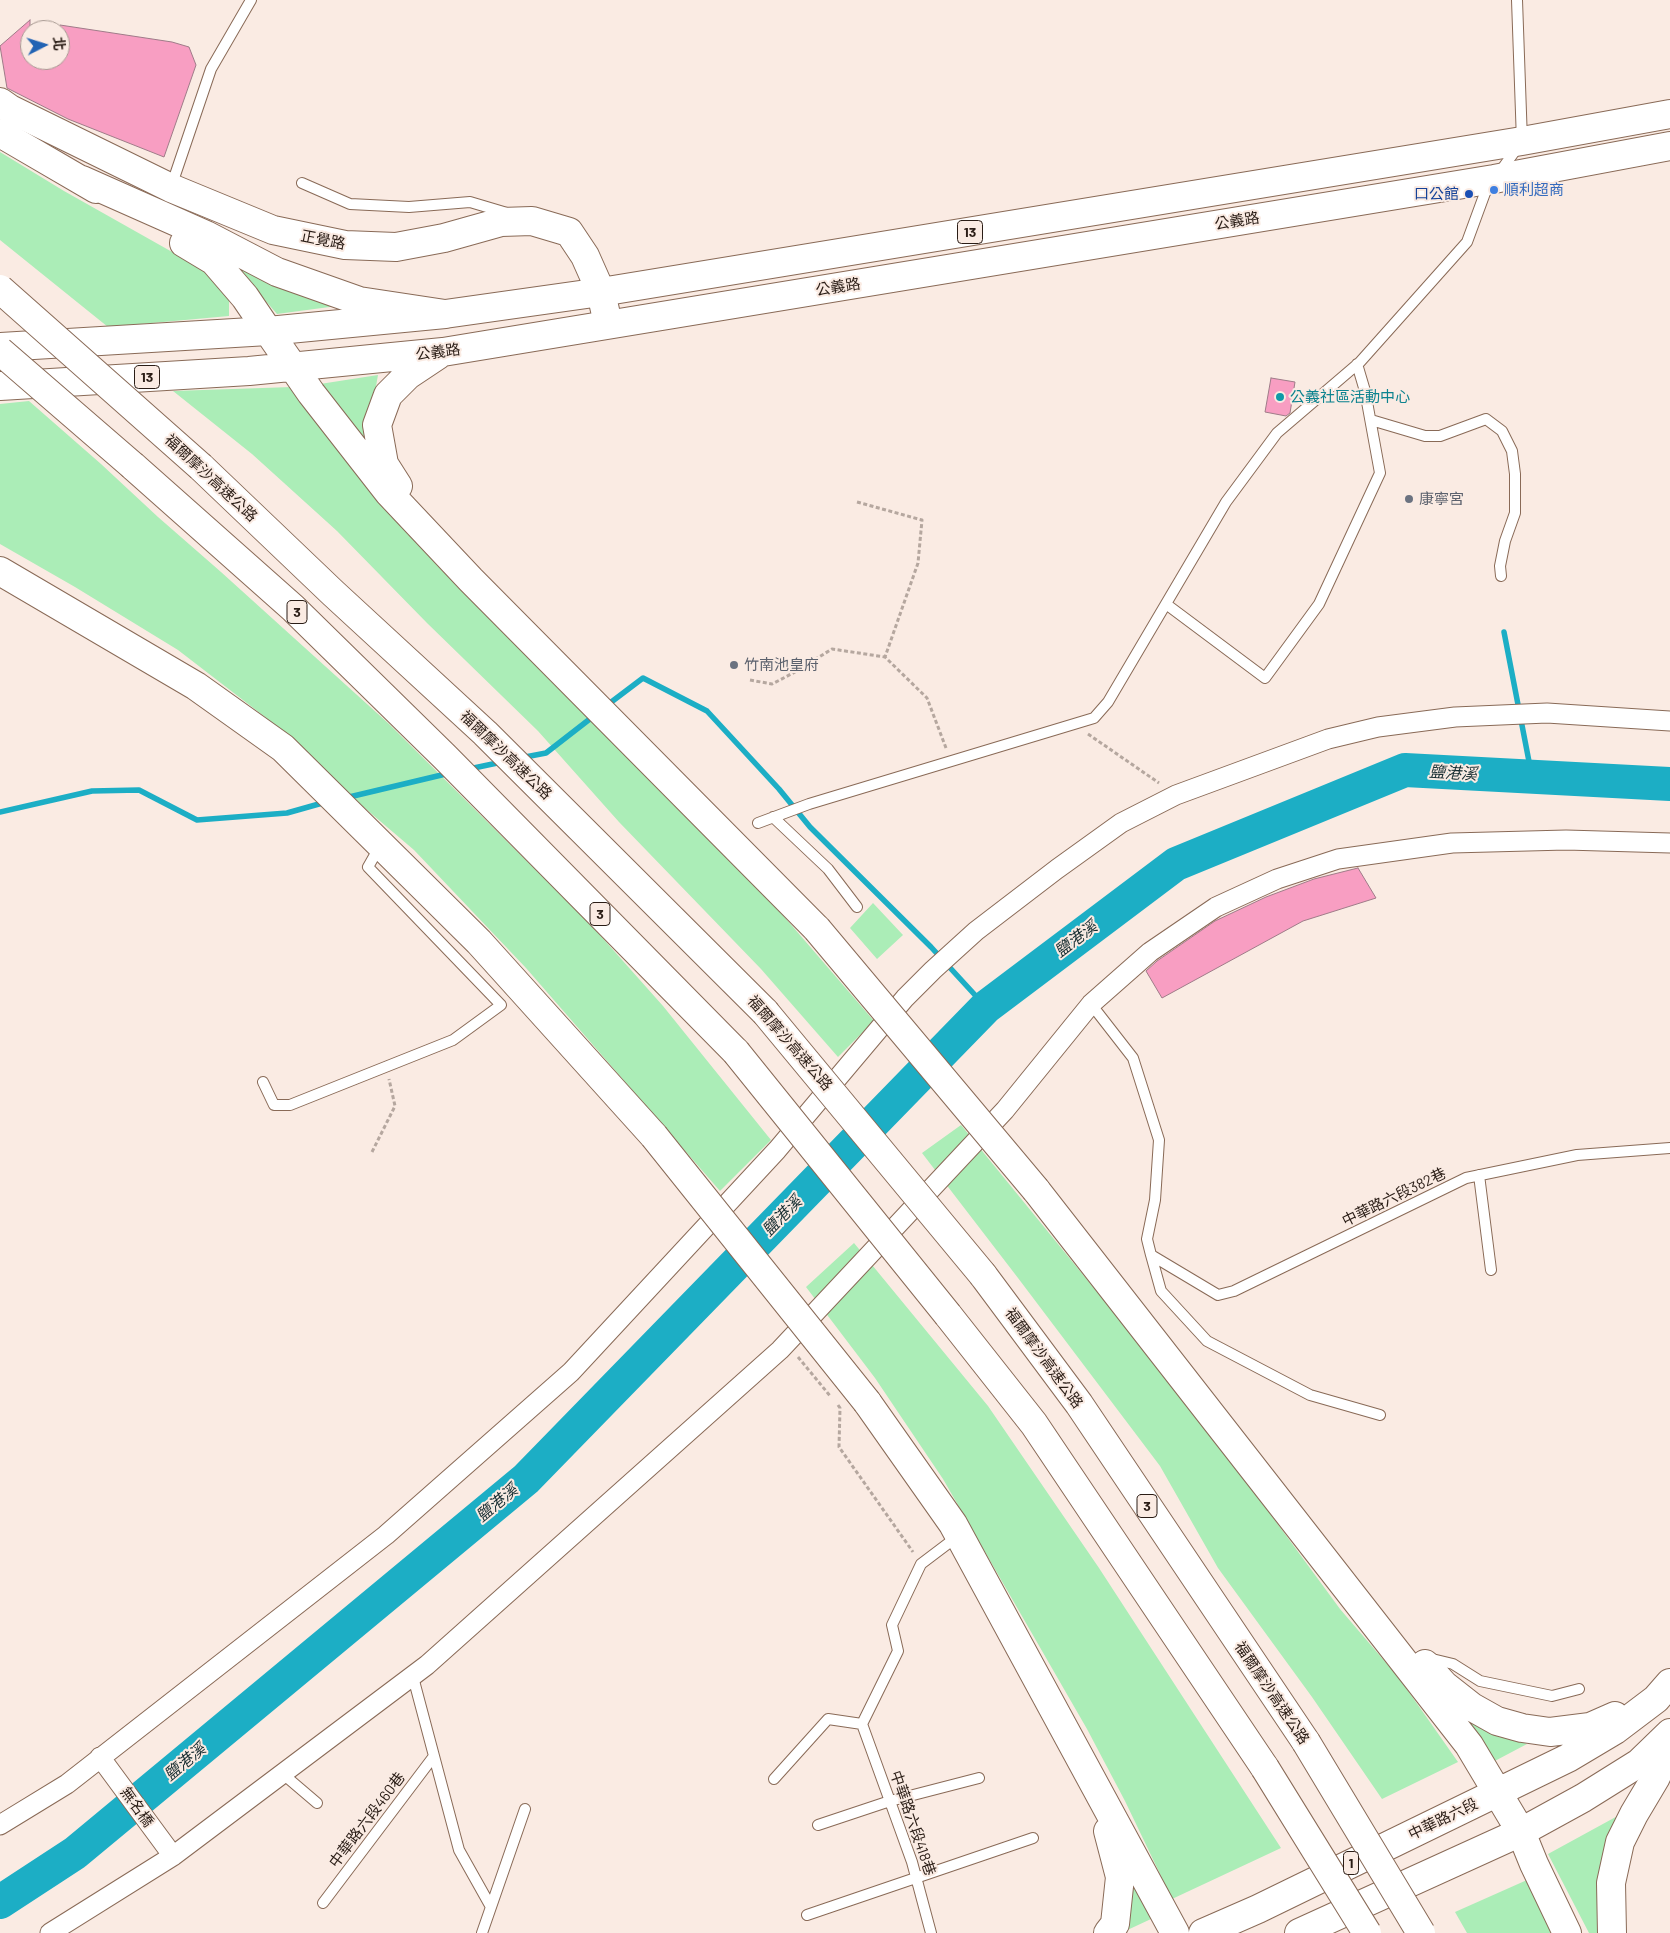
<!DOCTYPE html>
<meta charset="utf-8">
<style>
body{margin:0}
#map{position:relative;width:1670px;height:1933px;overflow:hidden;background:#faebe3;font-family:Barlow,"Noto Sans TC",sans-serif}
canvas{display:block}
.north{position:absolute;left:20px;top:20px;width:50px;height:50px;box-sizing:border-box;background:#faebe3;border:1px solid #a79991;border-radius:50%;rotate:85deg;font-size:14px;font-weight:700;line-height:20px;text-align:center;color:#2a1d16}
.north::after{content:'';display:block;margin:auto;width:18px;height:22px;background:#2163b4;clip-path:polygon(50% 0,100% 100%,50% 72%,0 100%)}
</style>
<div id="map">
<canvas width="1670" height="1933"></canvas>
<div class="north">北</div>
</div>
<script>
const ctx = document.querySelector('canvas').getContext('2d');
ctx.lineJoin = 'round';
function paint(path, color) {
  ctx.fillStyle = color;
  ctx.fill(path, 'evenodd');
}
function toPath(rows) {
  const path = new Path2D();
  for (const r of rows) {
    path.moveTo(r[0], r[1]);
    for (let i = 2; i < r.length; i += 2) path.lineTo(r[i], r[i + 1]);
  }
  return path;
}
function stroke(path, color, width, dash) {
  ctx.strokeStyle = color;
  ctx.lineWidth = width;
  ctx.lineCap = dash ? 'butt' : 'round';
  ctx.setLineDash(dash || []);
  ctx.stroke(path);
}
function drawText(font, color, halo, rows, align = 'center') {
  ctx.font = font + ' Barlow,"Noto Sans TC",sans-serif';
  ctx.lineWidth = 4;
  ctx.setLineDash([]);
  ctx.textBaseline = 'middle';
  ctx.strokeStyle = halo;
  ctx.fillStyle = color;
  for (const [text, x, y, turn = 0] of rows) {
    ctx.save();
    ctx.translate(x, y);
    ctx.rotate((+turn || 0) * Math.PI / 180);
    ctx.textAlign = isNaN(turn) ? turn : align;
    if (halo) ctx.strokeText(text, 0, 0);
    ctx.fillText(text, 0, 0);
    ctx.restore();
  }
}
paint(toPath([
 [0,152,64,191,197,266,223,287,229,299,229,316,108,327,0,240],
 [230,260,337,306,277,314],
 [378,375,372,409,369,447,320,384],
 [292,387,750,877,874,1021,838,1057,761,969,619,822,538,731,427,623,337,531,252,454,173,391],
 [29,401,101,464,158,517,221,572,388,723,591,925,663,1006,771,1140,720,1191,526,968,414,850,360,804,310,757,265,717,178,650,75,587,0,544,0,404],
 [873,903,903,935,877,959,850,928],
 [961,1125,1150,1357,1238,1470,1340,1609,1399,1678,1458,1762,1382,1799,1312,1697,1218,1568,1160,1466,1018,1278,922,1153],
 [854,1243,988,1406,1099,1568,1281,1848,1172,1899,1125,1801,1087,1729,943,1479,875,1378,806,1287],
 [1449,1706,1486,1731,1527,1744,1491,1763],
 [1623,1813,1598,1882,1597,1933,1589,1933,1548,1854],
 [1527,1880,1552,1933,1467,1933,1455,1912],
 [1128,1881,1138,1889,1151,1919,1121,1933]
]), '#abedb7');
stroke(toPath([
 [1504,632,1532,777],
 [606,706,643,678,707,711,779,789,810,827,931,947,986,1007],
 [520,758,546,753,595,715],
 [469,769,502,762],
 [345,798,450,773],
 [0,812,92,791,139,790,197,820,287,813,326,802]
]), '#1caec5', 5.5);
stroke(toPath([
 [0,1902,75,1853,526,1479,986,1007,1176,864,1405,770,1670,784]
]), '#1caec5', 34);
const building = toPath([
 [30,20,30,60,60,60,60,25,172,42,189,47,196,65,164,157,68,119,7,88,0,46,30,20],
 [1271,378,1295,382,1290,413,1286,416,1265,412,1271,378],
 [1358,868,1376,898,1303,921,1162,998,1146,971,1157,961,1215,921,1266,897,1314,879,1358,868]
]);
paint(building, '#f89ec2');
stroke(building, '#9f7b88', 1);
const lane = toPath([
 [302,183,350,204,409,207,470,202,507,213],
 [171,187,211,69,251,0],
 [1371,420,1425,436,1440,436,1486,419,1502,431,1512,451,1515,474,1515,513,1505,541,1500,566,1501,576],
 [1166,604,1265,678,1319,604,1380,473,1365,391,1357,364],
 [773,817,828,869,857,907],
 [758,823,809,804,1094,718,1108,702,1226,502,1277,433,1360,362,1467,242,1485,193,1522,141,1517,0],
 [1091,1004,1133,1058,1159,1140,1155,1200,1147,1239,1151,1255,1218,1295,1234,1291,1466,1178,1577,1155,1670,1148],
 [263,1082,274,1105,290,1105,453,1040,501,1005,368,867,380,846],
 [1479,1175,1491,1270],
 [1151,1255,1161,1291,1207,1341,1310,1395,1380,1415],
 [1428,1658,1453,1664,1480,1681,1552,1696,1579,1689],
 [413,1677,459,1850,491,1907],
 [862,1724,898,1651,892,1625,921,1564,958,1536],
 [862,1724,912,1862,931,1933],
 [283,1774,317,1803],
 [774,1779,828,1719,862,1724],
 [818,1825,890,1801,979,1778],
 [323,1903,434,1756],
 [807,1915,1033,1838],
 [482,1933,525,1809]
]);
const street = toPath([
 [100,1757,173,1856],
 [0,1825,67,1784,386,1535,571,1372,777,1150,905,998,933,970,976,931,1057,869,1121,823,1176,795,1328,739,1378,727,1455,717,1547,713,1670,721],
 [50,1933,173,1856,427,1665,780,1350,1005,1110,1091,1004,1150,952,1216,907,1277,879,1338,859,1452,843,1566,840,1670,843]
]);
const secondary = toPath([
 [0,102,10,109,171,188,273,230,345,245,396,247,444,238,501,222,532,221,569,232,585,256,601,292,608,324]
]);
const primary = toPath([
 [268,331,311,393,389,493,471,580,817,929],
 [0,347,268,331,445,314,601,292,1522,141,1670,114],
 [0,386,249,371,443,352,1494,179,1670,146],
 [398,486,384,464,377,425,388,395,408,375,438,355],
 [0,571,196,686,283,748,479,942,654,1136],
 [1036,1190,1469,1745,1521,1832],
 [867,1402,953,1524,1175,1933],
 [1425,1664,1444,1685,1472,1707,1497,1721,1522,1728,1550,1732,1590,1727,1615,1716],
 [1108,1831,1120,1877,1115,1924,1108,1933],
 [1203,1933,1258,1909,1568,1758,1615,1730,1656,1699,1670,1683],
 [1299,1933,1521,1832,1583,1798,1639,1763,1670,1733]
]);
const highway = toPath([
 [0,133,96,189],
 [82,180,206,235,277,272,359,301,445,314],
 [184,243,214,261,245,297,268,331],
 [133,466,293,608,445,757,736,1052],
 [201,467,333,593,485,733,765,1012],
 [983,1275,1079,1404,1306,1742],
 [948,1315,1034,1424,1265,1768],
 [1521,1832,1534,1864,1567,1933],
 [1612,1933,1611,1883,1620,1842,1634,1814,1656,1777,1670,1745]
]);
stroke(lane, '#896a57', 12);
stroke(street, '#896a57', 21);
stroke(secondary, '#896a57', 30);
stroke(primary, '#896a57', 30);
stroke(highway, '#896a57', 30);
stroke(toPath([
 [857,502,922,520,918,563,885,657,927,698,946,748],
 [750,680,772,684,795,672,832,649,885,657],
 [1088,734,1159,783],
 [372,1152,395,1106,389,1079],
 [798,1357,831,1397],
 [838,1405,840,1408,839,1447,913,1552]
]), '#b5a79f', 3, [4, 2.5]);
stroke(lane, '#fff', 10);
stroke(street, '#fff', 19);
stroke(secondary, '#fff', 28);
stroke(primary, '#fff', 28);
stroke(highway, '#fff', 28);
const primaryBridge = toPath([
 [817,929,1036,1190],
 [654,1136,867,1402]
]);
const highwayBridge = toPath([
 [0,289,201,467],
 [0,351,133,466],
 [765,1012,983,1275],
 [736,1052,948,1315],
 [1306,1742,1421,1933],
 [1265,1768,1367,1933]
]);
stroke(primaryBridge, '#896a57', 30, []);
stroke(highwayBridge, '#896a57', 30, []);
stroke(primaryBridge, '#fff', 28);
stroke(highwayBridge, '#fff', 28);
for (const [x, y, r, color] of [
 [1494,190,5,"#3f7fe0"],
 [1469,194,5,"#1a4fb4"],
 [1280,397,5,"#0f9aa8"],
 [1409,499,5,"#6b7280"],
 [734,665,5,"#6b7280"]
]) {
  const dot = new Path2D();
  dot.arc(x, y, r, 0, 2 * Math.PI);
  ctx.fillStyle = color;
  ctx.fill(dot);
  stroke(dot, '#faebe3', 2);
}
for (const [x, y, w] of [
 [970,232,25],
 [147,377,25],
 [297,612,20],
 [600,914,20],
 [1147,1506,20],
 [1351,1863,15]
]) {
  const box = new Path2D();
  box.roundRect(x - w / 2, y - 11.5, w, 23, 4);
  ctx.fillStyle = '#faebe3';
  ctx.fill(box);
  stroke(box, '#2a1d16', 1);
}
drawText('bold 14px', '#2a1d16', null, [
 ["13",970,232],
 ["13",147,377],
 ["3",297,612],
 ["3",600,914],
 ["3",1147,1506],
 ["1",1351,1863]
]);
drawText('15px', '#366cbe', '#faebe3', [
 ["順利超商",1504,190]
], 'left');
drawText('15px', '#164399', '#faebe3', [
 ["口公館",1459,194]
], 'right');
drawText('15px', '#2a1d16', '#faebe3', [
 ["公義路",1237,221,-9],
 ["正覺路",323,240,11],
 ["公義路",838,287,-9],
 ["公義路",438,352,-7],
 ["福爾摩沙高速公路",211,478,43],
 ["福爾摩沙高速公路",506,755,44],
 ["福爾摩沙高速公路",790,1043,49],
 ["中華路六段382巷",1394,1197,-26],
 ["福爾摩沙高速公路",1044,1358,54],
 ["福爾摩沙高速公路",1272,1693,56],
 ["無名橋",137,1807,54],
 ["中華路六段",1443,1819,-26],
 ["中華路六段460巷",367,1820,-53],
 ["中華路六段418巷",913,1823,71]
]);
drawText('15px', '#0d838f', '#faebe3', [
 ["公義社區活動中心",1290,397]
], 'left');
drawText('15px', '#5b616d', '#faebe3', [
 ["康寧宮",1419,499],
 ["竹南池皇府",744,665]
], 'left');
drawText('italic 16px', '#182e32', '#faebe3', [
 ["鹽港溪",1453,773,3],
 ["鹽港溪",1076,939,-37],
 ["鹽港溪",782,1216,-46],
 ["鹽港溪",497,1503,-40],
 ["鹽港溪",185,1762,-40]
]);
</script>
